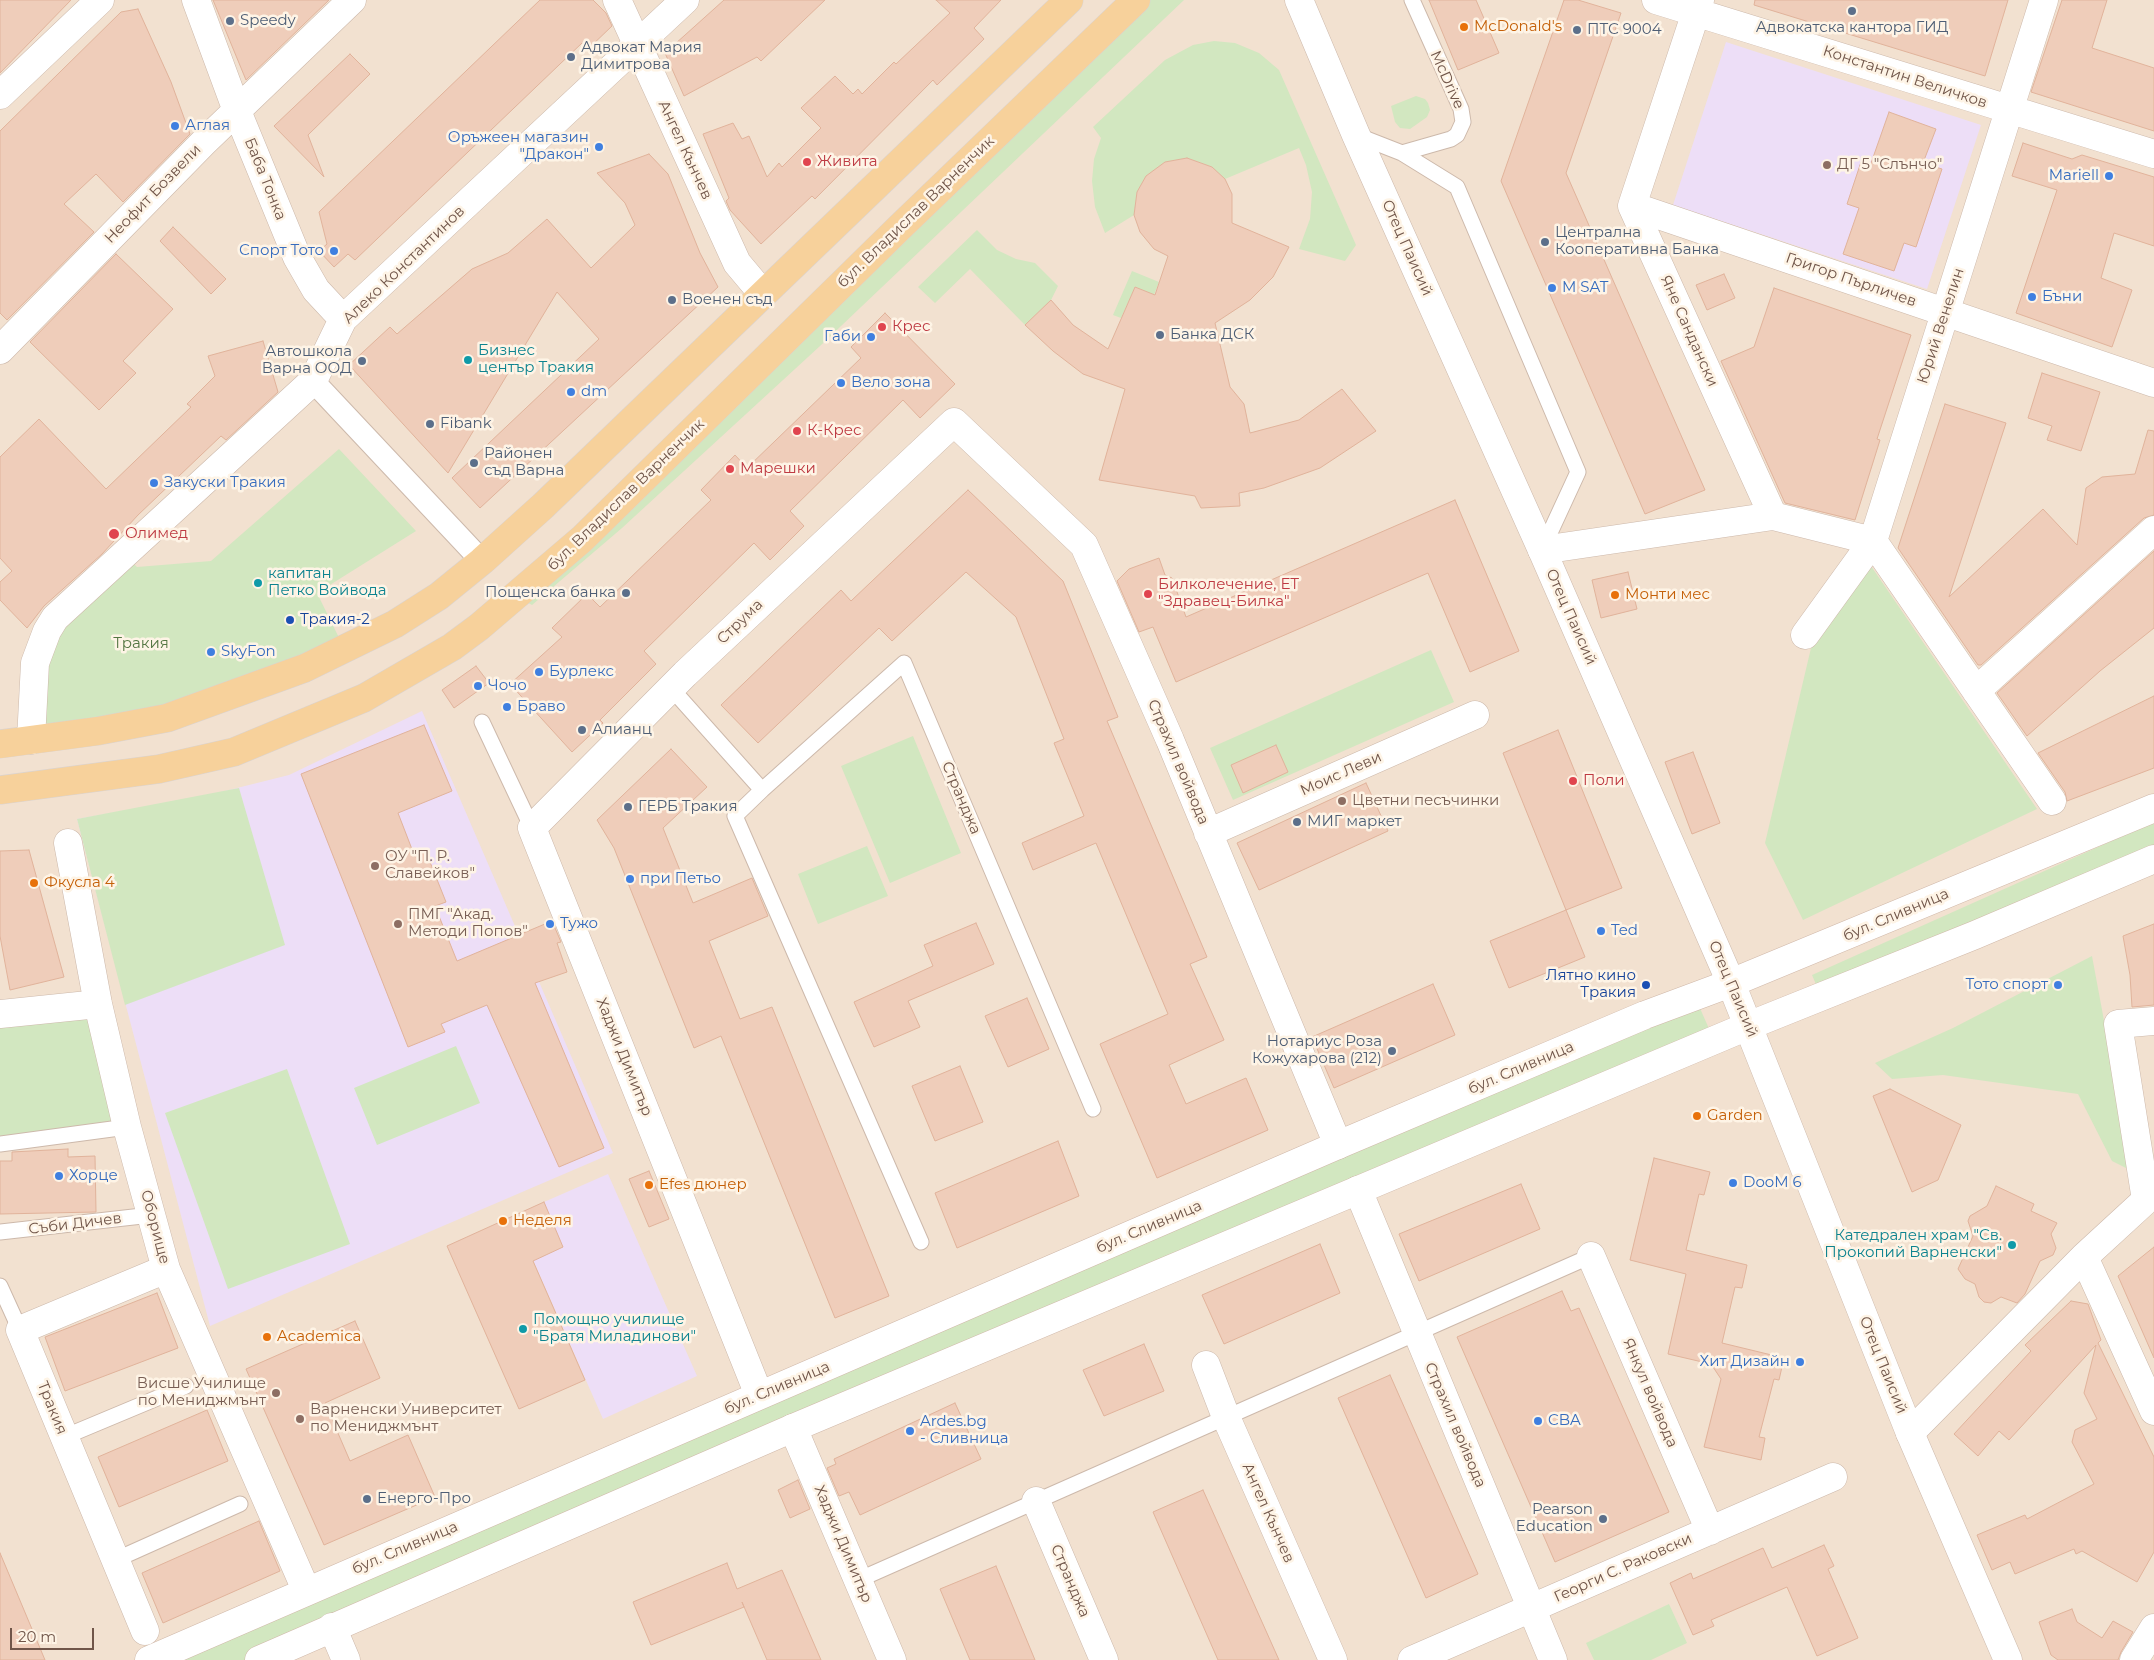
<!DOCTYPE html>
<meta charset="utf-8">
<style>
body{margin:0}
#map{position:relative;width:2154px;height:1660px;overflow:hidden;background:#fbf0e1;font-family:Montserrat,sans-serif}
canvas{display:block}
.scale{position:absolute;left:10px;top:1628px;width:84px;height:22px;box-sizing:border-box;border:2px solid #705549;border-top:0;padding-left:6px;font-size:15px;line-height:18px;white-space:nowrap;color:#705549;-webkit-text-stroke:4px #fef4e6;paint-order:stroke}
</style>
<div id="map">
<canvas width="2154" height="1660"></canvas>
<div class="scale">20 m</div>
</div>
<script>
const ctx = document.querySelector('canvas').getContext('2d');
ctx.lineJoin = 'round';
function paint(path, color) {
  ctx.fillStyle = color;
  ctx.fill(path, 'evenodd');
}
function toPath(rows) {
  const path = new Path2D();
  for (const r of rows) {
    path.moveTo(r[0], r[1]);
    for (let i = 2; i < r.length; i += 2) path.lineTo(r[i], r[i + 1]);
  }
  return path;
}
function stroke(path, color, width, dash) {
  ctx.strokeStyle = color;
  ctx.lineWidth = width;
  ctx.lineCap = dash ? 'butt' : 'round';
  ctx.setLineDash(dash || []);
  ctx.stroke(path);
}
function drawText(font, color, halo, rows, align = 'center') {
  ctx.font = font + ' Montserrat,sans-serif';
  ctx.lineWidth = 5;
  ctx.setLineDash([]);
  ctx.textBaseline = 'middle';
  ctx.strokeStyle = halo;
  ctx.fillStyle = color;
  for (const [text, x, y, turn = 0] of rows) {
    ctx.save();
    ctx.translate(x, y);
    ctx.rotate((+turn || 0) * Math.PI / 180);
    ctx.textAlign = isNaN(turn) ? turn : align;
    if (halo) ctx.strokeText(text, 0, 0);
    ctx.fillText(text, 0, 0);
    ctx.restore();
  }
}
paint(toPath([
 [0,0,2154,0,2154,1660,0,1660]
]), '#f2e1d0');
paint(toPath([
 [1726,42,1981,125,1927,289,1673,205],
 [422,711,613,1153,210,1326,77,819,197,798,289,775],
 [608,1174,697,1376,603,1419,533,1260,563,1247,544,1202]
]), '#eddef7');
paint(toPath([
 [1149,0,1184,0,820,346,622,528,532,605,525,601],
 [1214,41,1235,43,1259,53,1279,70,1356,245,1345,261,1299,249,1310,219,1312,192,1306,165,1299,148,1225,179,1212,167,1187,158,1165,162,1146,176,1137,192,1134,215,1105,233,1095,207,1092,181,1094,159,1101,138,1093,127,1165,60,1193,45],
 [1416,96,1425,99,1428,103,1430,110,1427,117,1410,129,1400,128,1395,122,1391,106],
 [977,230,997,250,1016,259,1035,263,1058,286,1051,300,1025,325,970,269,935,303,918,287],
 [1132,271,1159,282,1154,295,1135,287,1121,318,1113,315],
 [339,449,416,531,317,593,345,650,305,668,31,740,35,663,124,554,137,567,211,561],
 [1871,566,2037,809,1803,920,1765,843,1811,648],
 [1431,650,1454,702,1233,800,1210,748],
 [913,736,961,853,890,883,841,766],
 [239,788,285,945,125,1005,77,819],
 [2154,822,2154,847,1821,996,1812,975],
 [867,846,888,896,818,924,798,874],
 [2092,956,2132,1171,2112,1161,2078,1094,1943,1075,1892,1079,1875,1063,1953,1028],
 [1695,997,1714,1040,267,1660,151,1660],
 [98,1004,127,1127,0,1144,0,1014],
 [456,1046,480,1103,377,1145,354,1088],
 [287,1069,350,1244,228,1289,165,1113],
 [1669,1604,1687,1643,1651,1660,1594,1660,1586,1643]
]), '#d2e7c0');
const building = toPath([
 [0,0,71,0,0,73,0,0],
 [213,0,329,0,246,80,213,0],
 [540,0,593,0,606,13,612,26,588,49,582,43,355,260,348,254,334,267,319,251,327,244,319,212,540,0],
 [724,0,825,0,761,61,757,57,684,96,665,53,724,0],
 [936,0,1001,0,974,28,984,39,937,85,933,80,815,199,812,196,761,244,730,210,726,201,729,198,703,134,733,123,742,139,749,136,767,177,779,163,782,167,821,128,801,108,835,76,853,94,858,89,862,94,894,62,896,64,950,13,936,0],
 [1429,0,1476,0,1499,53,1458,70,1429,0],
 [1564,0,1578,0,1621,13,1566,173,1705,490,1645,514,1501,181,1564,0],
 [1755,0,2008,0,1985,76,1754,5,1755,0],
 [2062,0,2107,0,2092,48,2154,68,2154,131,2031,92,2062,0],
 [138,9,171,82,190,134,123,202,96,174,64,204,94,232,7,320,0,313,0,131,121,12,138,9],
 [350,54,370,74,308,135,324,177,274,126,350,54],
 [1889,112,1936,129,1923,163,1942,169,1916,247,1904,243,1894,271,1843,254,1859,208,1847,204,1861,162,1870,166,1889,112],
 [2023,143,2072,159,2082,155,2154,177,2154,246,2114,233,2101,278,2132,290,2112,347,2016,313,2057,190,2012,176,2023,143],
 [649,154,668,174,700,253,718,287,480,508,452,478,599,339,557,292,448,473,349,365,390,327,397,334,472,269,508,253,547,219,591,268,635,225,625,203,597,173,649,154],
 [1187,158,1212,167,1225,179,1232,194,1232,223,1289,247,1273,277,1250,300,1215,323,1230,387,1244,404,1250,433,1299,420,1342,389,1376,431,1320,468,1264,488,1239,493,1240,506,1201,508,1195,496,1099,480,1125,389,1083,374,1053,351,1025,325,1051,300,1073,325,1108,349,1135,287,1155,295,1168,256,1154,249,1140,232,1134,215,1137,192,1146,176,1165,162,1187,158],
 [173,227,226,279,211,294,160,241,173,227],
 [116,254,173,309,123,361,136,373,99,410,30,342,116,254],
 [1724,274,1735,298,1707,310,1696,285,1724,274],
 [1774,288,1911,335,1877,439,1880,440,1855,520,1785,503,1721,361,1754,347,1774,288],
 [885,313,955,384,920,418,903,400,790,511,804,526,770,560,754,543,644,651,656,664,600,720,603,723,572,752,510,684,562,637,552,628,587,594,600,607,711,500,701,490,735,455,747,468,861,358,851,347,885,313],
 [263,341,278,392,226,440,221,436,138,515,102,554,44,606,27,628,0,600,0,582,12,571,0,558,0,457,39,419,106,489,191,407,187,404,215,376,208,356,263,341],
 [2042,373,2100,392,2081,451,2047,440,2052,426,2028,418,2042,373],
 [1945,404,2006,423,1949,597,2043,509,2077,545,2086,488,2102,477,2135,474,2148,430,2154,431,2154,515,2144,518,1981,665,1978,665,1898,548,1945,404],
 [968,490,1063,581,1118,717,1107,721,1207,957,1190,964,1224,1040,1169,1065,1186,1104,1246,1078,1268,1130,1157,1178,1100,1044,1168,1014,1096,843,1033,870,1022,843,1084,816,1054,743,1064,739,1016,617,966,572,892,641,879,628,758,743,721,705,841,590,851,601,968,490],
 [1455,500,1519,651,1470,672,1428,573,1176,682,1153,627,1139,632,1117,581,1129,569,1159,558,1165,575,1172,578,1186,617,1455,500],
 [2154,551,2154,628,2100,671,2027,736,1997,693,2154,551],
 [1628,572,1637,609,1601,618,1592,580,1628,572],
 [476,666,489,683,454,708,442,690,476,666],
 [2154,696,2154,768,2067,801,2065,792,2038,753,2154,696],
 [424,725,452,791,398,813,415,857,426,852,446,902,435,906,457,961,552,921,561,942,557,943,567,972,535,983,604,1148,559,1167,487,1005,441,1024,445,1032,408,1047,301,774,424,725],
 [1558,730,1622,888,1566,910,1503,753,1558,730],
 [1276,745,1288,772,1243,793,1231,765,1276,745],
 [671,749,707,787,663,828,693,903,752,878,768,916,709,941,740,1019,772,1007,889,1296,835,1318,721,1036,694,1048,614,848,597,820,671,749],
 [1693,752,1720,823,1692,834,1665,762,1693,752],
 [1366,783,1388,831,1259,890,1237,843,1366,783],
 [29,850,64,977,10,990,0,936,0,851,29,850],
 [1566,910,1585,957,1509,988,1490,941,1566,910],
 [976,923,994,964,908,1001,920,1027,874,1047,854,1002,933,966,924,945,976,923],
 [2154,924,2154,1005,2132,1007,2130,975,2123,936,2154,924],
 [1433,984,1455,1035,1334,1088,1312,1037,1433,984],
 [1027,998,1049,1049,1008,1067,985,1016,1027,998],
 [960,1066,983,1122,935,1141,912,1086,960,1066],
 [1890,1089,1961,1125,1938,1180,1912,1192,1873,1096,1890,1089],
 [1058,1141,1079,1196,957,1248,935,1193,1058,1141],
 [68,1149,68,1157,95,1156,96,1212,0,1214,0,1161,12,1161,12,1152,68,1149],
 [1654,1158,1710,1172,1704,1195,1699,1194,1686,1250,1747,1265,1742,1288,1735,1287,1722,1343,1784,1358,1779,1380,1774,1379,1759,1437,1765,1438,1761,1460,1704,1447,1721,1379,1711,1364,1668,1354,1686,1274,1630,1260,1654,1158],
 [649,1171,669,1219,649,1227,629,1179,649,1171],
 [1521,1184,1540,1229,1419,1281,1399,1234,1521,1184],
 [1996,1186,2034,1204,2031,1211,2057,1223,2051,1234,2056,1248,2053,1255,2040,1261,2025,1294,2017,1303,2001,1297,1991,1303,1984,1302,1979,1297,1975,1284,1965,1279,1958,1269,1973,1236,1968,1221,1970,1216,1987,1206,1996,1186],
 [544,1202,563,1247,533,1261,585,1380,519,1409,447,1246,544,1202],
 [1320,1244,1340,1293,1224,1344,1202,1295,1320,1244],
 [2154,1247,2154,1358,2118,1276,2154,1247],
 [1562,1291,1571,1311,1579,1308,1669,1512,1555,1562,1457,1337,1562,1291],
 [157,1293,178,1348,65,1391,45,1337,157,1293],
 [2071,1301,2088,1304,2101,1340,2098,1343,2154,1457,2154,1552,2137,1582,2082,1551,2076,1554,2074,1549,2015,1574,2010,1562,1992,1570,1977,1535,2025,1515,2027,1519,2094,1484,2072,1442,2075,1430,2097,1419,2084,1393,2096,1345,2009,1440,1999,1431,1978,1456,1954,1434,2031,1351,2025,1345,2071,1301],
 [355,1321,380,1378,325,1403,350,1461,408,1435,435,1497,324,1545,246,1369,355,1321],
 [1144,1344,1164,1391,1104,1416,1083,1370,1144,1344],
 [1390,1375,1478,1574,1426,1598,1338,1398,1390,1375],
 [955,1403,981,1459,860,1515,849,1492,839,1496,827,1468,836,1464,834,1459,955,1403],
 [207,1410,228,1461,119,1507,98,1457,207,1410],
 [798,1480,810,1509,790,1518,778,1490,798,1480],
 [1203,1490,1279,1660,1218,1660,1153,1512,1203,1490],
 [259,1521,280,1571,163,1623,142,1573,259,1521],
 [1824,1545,1834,1566,1828,1569,1858,1638,1817,1656,1787,1587,1711,1620,1714,1626,1693,1635,1670,1583,1691,1573,1693,1579,1763,1548,1772,1568,1824,1545],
 [0,1553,45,1660,0,1660,0,1553],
 [727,1563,737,1589,782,1570,821,1660,767,1660,742,1602,744,1607,651,1645,633,1602,727,1563],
 [996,1566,1035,1660,970,1660,940,1589,996,1566],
 [2072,1609,2077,1622,2102,1638,2113,1621,2133,1632,2121,1652,2118,1660,2058,1660,2051,1655,2039,1622,2072,1609]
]);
paint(building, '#efcdba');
stroke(building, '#e1b39b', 1);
const service = toPath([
 [1356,135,1402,153,1457,187,1578,472,1542,550],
 [1402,153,1451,139,1457,135,1463,122,1461,109,1412,0],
 [671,688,762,790,735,816,921,1242],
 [482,722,532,828],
 [762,790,904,663,1093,1109],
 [0,1144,127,1127],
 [0,1232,151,1215],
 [0,1286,20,1330],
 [64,1437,186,1386],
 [115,1560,240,1504],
 [858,1580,1591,1256]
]);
const pedestrian = toPath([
 [313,381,482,561]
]);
const minor = toPath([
 [196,0,237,111,297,257,316,290,343,319],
 [617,0,737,263,763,294],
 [1656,0,2154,154],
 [1700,0,1632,206,1773,516],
 [0,95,100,0],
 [1632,206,2154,383],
 [0,350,203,143,352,0],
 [1542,550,1773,516,1873,541,2052,801],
 [1805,635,1873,541,2044,0],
 [1976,691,2154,530],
 [31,740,35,663,47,631,55,618,313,381,343,319,685,0],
 [1208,833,1475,715],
 [68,843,98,1004,127,1127,166,1269,306,1590],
 [0,1014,98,1004],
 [1358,1190,1553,1660],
 [2146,1200,2118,1024,2154,1021],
 [1591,1256,1710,1531],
 [2084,1257,2154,1411],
 [1206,1365,1226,1417,1333,1660],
 [759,1395,532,828,685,674,954,422,1084,545,1170,740,1338,1145],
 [793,1428,892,1660],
 [1910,1433,2084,1257,2146,1200],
 [1036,1501,1104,1660],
 [332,1627,346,1660],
 [145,1631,20,1330,166,1269],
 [1412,1660,1833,1477],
 [2134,1660,2154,1628]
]);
const tertiary = toPath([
 [1299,0,1356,135,1542,550,1731,983,1910,1433,2008,1660]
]);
const secondary = toPath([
 [149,1660,1338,1145,1645,1015,1731,983,2154,808],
 [259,1660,793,1428,1748,1026,1975,935,2154,859]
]);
const primary = toPath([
 [0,744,98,731,167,718,305,668,395,624,439,596,482,561,543,506,1069,0],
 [0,790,159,769,234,752,364,698,452,647,479,627,582,539,899,228,1136,0]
]);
stroke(service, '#cdb9ab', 17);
stroke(pedestrian, '#cdb9ab', 24);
stroke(minor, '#cdb9ab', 29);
stroke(tertiary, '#cdb9ab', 29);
stroke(secondary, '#d0b8a9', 29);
stroke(primary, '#dad3d0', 29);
stroke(service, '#fff', 15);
stroke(pedestrian, '#fff', 22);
stroke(minor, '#fff', 28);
stroke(tertiary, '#fff', 28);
stroke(secondary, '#fff', 28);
stroke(primary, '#f7d19b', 28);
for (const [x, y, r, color] of [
 [1852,11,5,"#5c6f8a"],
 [230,21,5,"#5c6f8a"],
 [1464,27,5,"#e8710a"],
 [1577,30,5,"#5c6f8a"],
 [571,57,5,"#5c6f8a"],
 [175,126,5,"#3f7fe0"],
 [599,147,5,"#3f7fe0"],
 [807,162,5,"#e0444e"],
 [1827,165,5,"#8d6e63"],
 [2109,176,5,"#3f7fe0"],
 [1545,242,5,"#5c6f8a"],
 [334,251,5,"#3f7fe0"],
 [1552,288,5,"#3f7fe0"],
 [2032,297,5,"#3f7fe0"],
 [672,300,5,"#5c6f8a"],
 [882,327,5,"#e0444e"],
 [1160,335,5,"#5c6f8a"],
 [871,337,5,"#3f7fe0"],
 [468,360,5,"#0f9aa8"],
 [362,361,5,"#5c6f8a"],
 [841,383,5,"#3f7fe0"],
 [571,392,5,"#3f7fe0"],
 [430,424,5,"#5c6f8a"],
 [797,431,5,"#e0444e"],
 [474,463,5,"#5c6f8a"],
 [730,469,5,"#e0444e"],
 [154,483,5,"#3f7fe0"],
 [114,534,6,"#e0444e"],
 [258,583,5,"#0f9aa8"],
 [626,593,5,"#5c6f8a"],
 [1148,594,5,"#e0444e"],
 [1615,595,5,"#e8710a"],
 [290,620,5,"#1a4fb4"],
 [211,652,5,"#3f7fe0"],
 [539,672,5,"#3f7fe0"],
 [478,686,5,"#3f7fe0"],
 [507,707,5,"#3f7fe0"],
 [582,730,5,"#5c6f8a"],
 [1573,781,5,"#e0444e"],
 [1342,801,5,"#8d6e63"],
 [628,807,5,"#5c6f8a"],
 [1297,822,5,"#5c6f8a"],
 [375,866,5,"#8d6e63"],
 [630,879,5,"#3f7fe0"],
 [34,883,5,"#e8710a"],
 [398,924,5,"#8d6e63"],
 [550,924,5,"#3f7fe0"],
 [1601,931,5,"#3f7fe0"],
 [1646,985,5,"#1a4fb4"],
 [2058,985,5,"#3f7fe0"],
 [1392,1051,5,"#5c6f8a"],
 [1697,1116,5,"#e8710a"],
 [59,1176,5,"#3f7fe0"],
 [1733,1183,5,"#3f7fe0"],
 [649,1185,5,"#e8710a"],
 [503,1221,5,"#e8710a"],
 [2012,1245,5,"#0f9aa8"],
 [523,1329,5,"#0f9aa8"],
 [267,1337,5,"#e8710a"],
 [1800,1362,5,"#3f7fe0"],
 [276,1393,5,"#8d6e63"],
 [300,1419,5,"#8d6e63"],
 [1538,1421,5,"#3f7fe0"],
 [910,1431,5,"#3f7fe0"],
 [367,1499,5,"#5c6f8a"],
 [1603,1519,5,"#5c6f8a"]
]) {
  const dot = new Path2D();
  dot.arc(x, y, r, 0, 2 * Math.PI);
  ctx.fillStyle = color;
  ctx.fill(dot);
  stroke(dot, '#fef4e6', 2);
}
drawText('15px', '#4e5e75', '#fef4e6', [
 ["Speedy",240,21],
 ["Адвокатска кантора ГИД",1852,28,"center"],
 ["ПТС 9004",1587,30],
 ["Адвокат Мария",581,48],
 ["Димитрова",581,65],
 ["Централна",1555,233],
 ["Кооперативна Банка",1555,250],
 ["Военен съд",682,300],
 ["Банка ДСК",1170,335],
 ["Автошкола",352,352,"right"],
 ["Варна ООД",352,369,"right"],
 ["Fibank",440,424],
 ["Районен",484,454],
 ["съд Варна",484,471],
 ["Пощенска банка",616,593,"right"],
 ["Алианц",592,730],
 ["ГЕРБ Тракия",638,807],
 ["МИГ маркет",1307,822],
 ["Нотариус Роза",1382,1042,"right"],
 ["Кожухарова (212)",1382,1059,"right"],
 ["Енерго-Про",377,1499],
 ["Pearson",1593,1510,"right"],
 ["Education",1593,1527,"right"]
], 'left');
drawText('15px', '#c56008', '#fef4e6', [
 ["McDonald's",1474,27],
 ["Монти мес",1625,595],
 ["Фкусла 4",44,883],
 ["Garden",1707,1116],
 ["Efes дюнер",659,1185],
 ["Неделя",513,1221],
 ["Academica",277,1337]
], 'left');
drawText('15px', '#705549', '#fef4e6', [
 ["Константин Величков",1905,77,18],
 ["McDrive",1447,80,66],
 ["Ангел Кънчев",685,150,65],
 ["Баба Тонка",265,179,68],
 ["Неофит Бозвели",153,194,-46],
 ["бул. Владислав Варненчик",916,212,-44],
 ["Отец Паисий",1407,248,66],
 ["Алеко Константинов",404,265,-44],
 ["Григор Пърличев",1851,280,19],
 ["Юрий Венелин",1941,326,-72],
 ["Яне Сандански",1689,331,66],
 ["бул. Владислав Варненчик",626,495,-44],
 ["Отец Паисий",1571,617,66],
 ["Струма",740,622,-44],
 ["Страхил войвода",1178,762,67],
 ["Моис Леви",1341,774,-24],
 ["Странджа",961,798,67],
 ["бул. Сливница",1896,915,-23],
 ["Отец Паисий",1733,989,67],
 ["Хаджи Димитър",624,1057,68],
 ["бул. Сливница",1521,1068,-23],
 ["Съби Дичев",75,1224,-7],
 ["Оборище",155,1227,75],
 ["бул. Сливница",1149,1227,-23],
 ["Отец Паисий",1883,1365,68],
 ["бул. Сливница",777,1388,-23],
 ["Янкул войвода",1650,1393,67],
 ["Тракия",52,1408,68],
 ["Страхил войвода",1455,1425,67],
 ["Ангел Кънчев",1268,1513,66],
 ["Хаджи Димитър",843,1544,67],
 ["бул. Сливница",405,1548,-23],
 ["Георги С. Раковски",1623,1568,-24],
 ["Странджа",1070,1581,67]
]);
drawText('15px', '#366cbe', '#fef4e6', [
 ["Аглая",185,126],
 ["Оръжеен магазин",589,138,"right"],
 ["\"Дракон\"",589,155,"right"],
 ["Mariell",2099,176,"right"],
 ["Спорт Тото",324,251,"right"],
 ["M SAT",1562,288],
 ["Бъни",2042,297],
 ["Габи",861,337,"right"],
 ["Вело зона",851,383],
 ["dm",581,392],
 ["Закуски Тракия",164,483],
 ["SkyFon",221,652],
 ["Бурлекс",549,672],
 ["Чочо",488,686],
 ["Браво",517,707],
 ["при Петьо",640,879],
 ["Тужо",560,924],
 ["Ted",1611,931],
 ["Тото спорт",2048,985,"right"],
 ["Хорце",69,1176],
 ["DooM 6",1743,1183],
 ["Хит Дизайн",1790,1362,"right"],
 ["CBA",1548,1421],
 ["Ardes.bg",920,1422],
 ["- Сливница",920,1439]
], 'left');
drawText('15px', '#be3a42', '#fef4e6', [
 ["Живита",817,162],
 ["Крес",892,327],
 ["К-Крес",807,431],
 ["Марешки",740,469],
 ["Олимед",125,534],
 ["Билколечение, ЕТ",1158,585],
 ["\"Здравец-Билка\"",1158,602],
 ["Поли",1583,781]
], 'left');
drawText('15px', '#785e54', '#fef4e6', [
 ["ДГ 5 \"Слънчо\"",1837,165],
 ["Цветни песъчинки",1352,801],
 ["ОУ \"П. Р.",385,857],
 ["Славейков\"",385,874],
 ["ПМГ \"Акад.",408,915],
 ["Методи Попов\"",408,932],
 ["Висше Училище",266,1384,"right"],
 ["по Мениджмънт",266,1401,"right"],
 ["Варненски Университет",310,1410],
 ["по Мениджмънт",310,1427]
], 'left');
drawText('15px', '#0d838f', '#fef4e6', [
 ["Бизнес",478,351],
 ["център Тракия",478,368],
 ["капитан",268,574],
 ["Петко Войвода",268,591],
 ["Катедрален храм \"Св.",2002,1236,"right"],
 ["Прокопий Варненски\"",2002,1253,"right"],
 ["Помощно училище",533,1320],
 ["\"Братя Миладинови\"",533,1337]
], 'left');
drawText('15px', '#164399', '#fef4e6', [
 ["Тракия-2",300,620],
 ["Лятно кино",1636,976,"right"],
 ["Тракия",1636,993,"right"]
], 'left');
drawText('15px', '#547642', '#fef4e6', [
 ["Тракия",141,644]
]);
</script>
